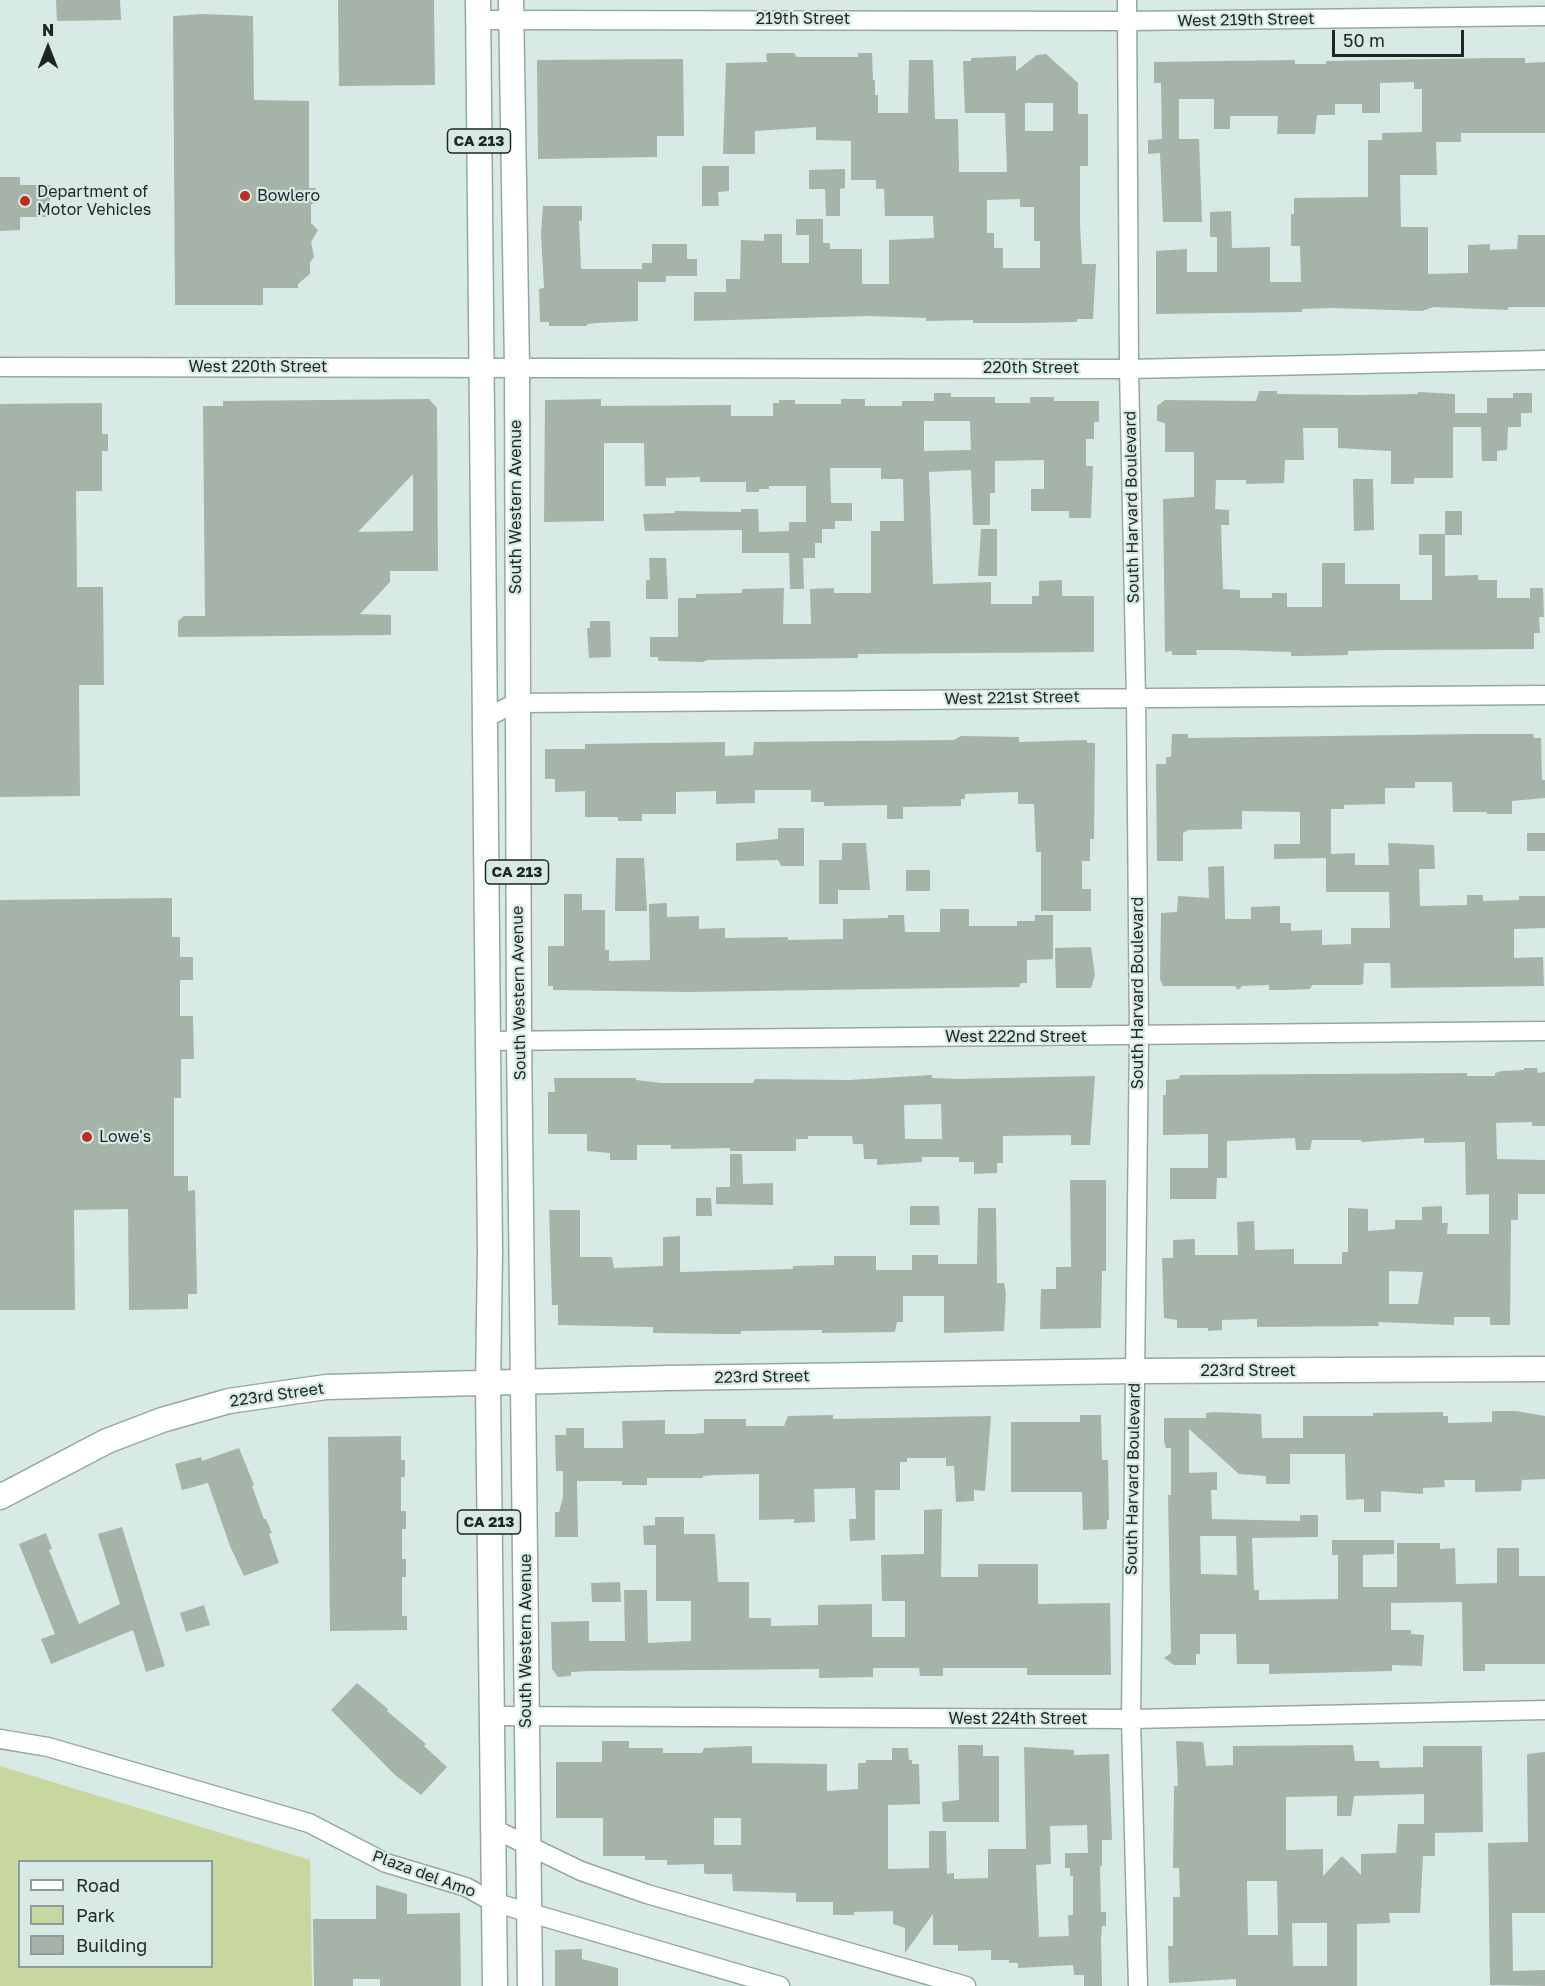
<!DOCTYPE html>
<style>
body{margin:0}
#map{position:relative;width:1545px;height:1986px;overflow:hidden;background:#d7eae6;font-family:"Golos Text",sans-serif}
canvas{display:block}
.legend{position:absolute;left:18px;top:1860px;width:195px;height:108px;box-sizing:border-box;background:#d7eae6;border:2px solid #8d9c99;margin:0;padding:8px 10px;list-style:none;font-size:18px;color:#1f2625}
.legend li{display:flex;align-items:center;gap:12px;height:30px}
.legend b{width:30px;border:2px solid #8d9c99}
.north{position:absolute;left:18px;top:18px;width:60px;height:60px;-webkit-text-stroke:4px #d7eae6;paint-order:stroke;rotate:0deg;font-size:16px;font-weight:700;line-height:24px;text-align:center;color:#1f2625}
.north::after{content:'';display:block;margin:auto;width:21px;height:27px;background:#1f2625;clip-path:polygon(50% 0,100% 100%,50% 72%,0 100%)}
.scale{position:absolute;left:1332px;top:30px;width:132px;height:27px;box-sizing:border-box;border:3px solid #1f2625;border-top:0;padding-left:8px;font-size:18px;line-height:21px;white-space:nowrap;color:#1f2625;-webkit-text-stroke:4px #d7eae6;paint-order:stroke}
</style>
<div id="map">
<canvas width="1545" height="1986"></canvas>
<ul class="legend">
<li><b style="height:8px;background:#fff"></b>Road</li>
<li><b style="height:16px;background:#c8d79d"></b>Park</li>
<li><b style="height:16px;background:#a6b3a8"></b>Building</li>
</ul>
<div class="north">N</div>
<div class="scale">50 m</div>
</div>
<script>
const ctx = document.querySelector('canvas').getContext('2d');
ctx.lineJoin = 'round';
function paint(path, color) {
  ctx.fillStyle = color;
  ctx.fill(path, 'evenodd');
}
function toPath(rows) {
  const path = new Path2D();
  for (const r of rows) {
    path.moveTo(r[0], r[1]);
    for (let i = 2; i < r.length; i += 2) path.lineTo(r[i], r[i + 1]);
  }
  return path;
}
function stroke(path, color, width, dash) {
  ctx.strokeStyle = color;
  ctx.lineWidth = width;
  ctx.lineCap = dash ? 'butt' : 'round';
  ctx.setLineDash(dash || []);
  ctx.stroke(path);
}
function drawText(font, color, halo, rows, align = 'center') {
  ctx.font = font + ' "Golos Text",sans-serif';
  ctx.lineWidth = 4.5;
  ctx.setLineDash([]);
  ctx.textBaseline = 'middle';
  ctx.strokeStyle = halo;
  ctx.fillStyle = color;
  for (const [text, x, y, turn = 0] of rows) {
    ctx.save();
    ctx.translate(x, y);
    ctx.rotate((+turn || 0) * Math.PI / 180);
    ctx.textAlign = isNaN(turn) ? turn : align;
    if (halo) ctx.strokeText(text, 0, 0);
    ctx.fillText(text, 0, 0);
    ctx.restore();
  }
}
paint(toPath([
 [0,1766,310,1860,312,1986,0,1986],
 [20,1862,212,1862,212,1966,20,1966]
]), '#c8d79d');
paint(toPath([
 [56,0,120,0,121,20,57,21],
 [338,0,434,0,435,85,339,86],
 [204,14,253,16,254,100,309,101,309,188,316,188,316,203,311,204,311,223,318,230,311,242,314,257,310,262,310,274,298,284,298,288,263,288,263,305,175,305,173,16],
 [769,53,794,53,797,57,858,57,858,53,872,53,873,80,875,80,875,95,878,95,878,113,908,113,909,60,933,60,935,119,958,119,959,172,1007,172,1005,113,965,113,963,61,971,61,971,58,1016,56,1016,71,1037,55,1046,54,1078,83,1078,114,1088,114,1088,166,1080,166,1080,225,1082,264,1096,264,1093,319,1077,319,1077,322,1023,323,973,323,973,320,926,321,926,318,869,316,694,321,694,292,726,292,726,279,740,279,741,240,764,241,764,234,782,234,782,263,809,263,809,235,796,235,796,219,823,219,823,243,830,243,830,249,862,249,862,284,889,284,889,240,934,238,933,216,885,216,884,189,876,189,876,180,851,180,851,141,816,140,816,127,755,131,755,154,723,154,726,63,767,62,766,54],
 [1025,103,1053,103,1053,131,1025,131],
 [1020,199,1020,207,1034,207,1034,241,1040,241,1040,268,1003,268,1003,248,994,248,994,233,987,233,987,200],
 [1492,58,1525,58,1525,63,1545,62,1545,133,1461,133,1461,142,1436,142,1437,175,1400,175,1401,227,1428,227,1428,274,1468,273,1468,245,1490,244,1490,250,1517,249,1518,235,1545,235,1545,307,1508,307,1508,310,1433,307,1422,311,1333,308,1302,309,1302,312,1156,314,1156,251,1187,249,1187,272,1217,272,1217,237,1210,237,1210,212,1231,211,1232,248,1270,247,1270,282,1301,282,1300,246,1291,246,1291,214,1294,214,1294,198,1368,197,1368,140,1382,140,1382,133,1422,132,1422,89,1414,89,1414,82,1380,83,1380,113,1362,113,1362,104,1335,104,1335,115,1317,115,1315,134,1277,134,1278,116,1230,116,1230,129,1214,129,1214,99,1179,99,1179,139,1199,139,1202,222,1163,222,1160,153,1148,154,1148,140,1162,139,1161,83,1154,83,1154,62,1295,60,1295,64,1326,64,1326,61],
 [683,59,684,136,657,136,657,157,538,159,537,60],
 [702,166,729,166,729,191,718,192,719,206,702,206],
 [845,169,845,188,840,189,840,216,826,216,825,189,809,189,809,170],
 [0,177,20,177,20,185,50,185,50,217,20,217,20,230,0,231],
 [543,206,582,206,582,221,579,221,581,269,642,269,642,263,652,263,652,244,687,244,687,259,697,259,697,276,666,276,666,282,638,282,638,321,597,323,587,324,587,326,549,326,549,322,540,322,539,289,544,288,541,234],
 [1259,391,1277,391,1277,394,1358,395,1418,394,1418,392,1455,394,1455,413,1487,413,1487,398,1513,398,1513,393,1532,393,1532,413,1521,413,1521,427,1508,427,1507,450,1497,451,1497,461,1482,461,1481,427,1453,427,1453,478,1414,478,1414,484,1391,484,1391,451,1338,448,1338,428,1303,428,1304,460,1285,460,1284,483,1246,484,1246,480,1216,480,1215,509,1229,510,1229,525,1221,525,1223,589,1240,590,1240,598,1272,598,1272,593,1287,593,1287,607,1322,607,1322,563,1345,563,1345,584,1400,584,1400,600,1432,600,1432,555,1419,555,1419,534,1445,534,1445,576,1478,575,1478,580,1497,580,1497,598,1530,598,1530,588,1543,588,1544,617,1539,617,1540,633,1534,633,1534,649,1383,650,1348,651,1348,655,1303,656,1291,656,1291,652,1231,650,1196,650,1197,655,1172,655,1172,651,1165,652,1163,499,1194,497,1194,452,1165,452,1165,423,1157,421,1157,406,1165,400,1256,401],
 [934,393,951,393,951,397,995,397,995,403,1030,403,1030,397,1054,397,1054,401,1099,401,1099,422,1094,422,1094,439,1086,439,1086,466,1093,466,1091,518,1069,518,1069,511,1031,511,1031,489,1044,489,1044,460,995,461,995,493,990,493,990,525,973,525,971,470,929,472,933,584,991,582,991,604,1032,604,1032,596,1039,596,1039,581,1062,580,1062,596,1094,596,1094,652,858,654,858,658,707,660,703,662,658,661,658,657,650,657,650,637,678,637,678,598,696,598,696,594,742,593,742,589,784,588,783,624,811,624,810,589,834,588,834,593,871,593,871,531,880,531,880,521,904,521,903,479,881,479,881,468,830,468,831,503,852,503,852,521,835,521,835,529,822,529,822,543,815,543,815,558,803,558,804,589,790,589,789,553,742,553,742,530,645,531,643,514,675,513,675,511,741,512,741,509,758,509,759,532,789,531,789,522,806,522,806,486,769,486,769,489,759,489,759,492,746,492,746,482,700,482,700,477,666,478,666,486,645,486,644,443,604,443,604,521,544,522,545,400,601,399,601,406,731,405,731,416,773,416,773,403,779,403,779,400,795,400,795,404,841,404,841,399,865,399,865,406,902,406,902,401,934,401],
 [924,421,970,421,971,450,924,451],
 [429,399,437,408,438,571,390,571,390,582,360,614,391,615,391,635,178,637,178,621,184,616,205,616,203,406,223,406,223,401],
 [413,474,413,531,358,532],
 [102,403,102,434,108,434,108,451,102,451,102,491,76,491,77,587,103,587,104,685,79,685,80,796,0,797,0,404],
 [1353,479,1373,479,1374,530,1354,531],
 [1445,511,1462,511,1462,535,1445,535],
 [981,529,997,529,997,576,978,576],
 [649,558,666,558,668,599,646,599,646,580,650,580],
 [590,621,610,621,611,657,589,658,587,628,590,628],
 [1172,734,1188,734,1188,738,1473,734,1533,734,1534,738,1541,738,1542,780,1545,780,1545,798,1512,801,1512,814,1487,814,1487,812,1453,812,1452,782,1415,782,1415,788,1385,788,1385,804,1344,805,1344,809,1331,809,1331,854,1355,853,1355,865,1389,865,1388,843,1434,845,1435,869,1419,869,1420,906,1467,905,1467,895,1483,895,1483,901,1519,900,1519,896,1545,896,1545,928,1514,929,1514,958,1543,957,1544,986,1391,988,1390,963,1364,963,1363,984,1360,985,1312,985,1310,989,1287,990,1269,990,1269,985,1242,986,1238,990,1235,986,1163,986,1160,979,1161,913,1177,912,1178,896,1209,898,1208,867,1224,866,1225,919,1251,919,1251,907,1280,906,1280,923,1291,923,1291,931,1322,930,1322,945,1351,944,1351,928,1390,928,1389,892,1326,892,1326,858,1274,859,1274,844,1300,844,1300,812,1242,811,1242,829,1188,830,1183,833,1183,861,1157,861,1156,764,1166,764,1166,757,1171,757],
 [961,736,1019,737,1019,742,1087,740,1087,743,1095,743,1094,839,1090,839,1090,861,1082,861,1082,889,1091,889,1091,911,1041,911,1041,852,1036,852,1034,804,1018,804,1018,792,965,794,965,799,961,799,961,806,903,807,903,819,887,819,887,805,824,806,824,802,811,802,811,790,755,790,755,803,716,804,716,791,676,792,676,814,642,814,642,821,618,821,618,817,585,817,585,791,555,792,555,779,545,779,545,749,585,749,585,744,725,742,725,756,753,755,754,742,954,740],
 [778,828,804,828,804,866,781,866,778,860,736,861,736,843,778,839],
 [1527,833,1545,833,1545,851,1527,851],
 [842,843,866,843,870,890,838,890,838,904,819,904,819,860,842,860],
 [616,858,644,858,647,911,615,911],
 [906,870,930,870,930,891,906,891],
 [564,894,582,894,582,910,605,910,605,950,609,950,609,961,650,960,649,904,667,903,667,917,699,916,699,929,725,928,725,938,788,937,788,940,843,939,843,919,888,918,888,915,904,915,905,932,940,932,940,909,969,909,969,926,1017,926,1017,921,1035,921,1035,915,1053,915,1053,959,1027,960,1027,983,1021,983,1019,987,688,992,553,990,553,986,548,986,548,946,564,946],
 [172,898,172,937,180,937,180,957,193,957,193,980,180,980,180,1016,193,1016,194,1059,181,1059,181,1098,174,1098,174,1176,188,1176,188,1191,195,1190,197,1294,188,1294,188,1309,129,1310,128,1209,74,1210,75,1310,0,1310,0,900],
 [1091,947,1095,975,1091,988,1056,988,1055,948],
 [1524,1068,1537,1068,1538,1073,1545,1072,1545,1126,1532,1126,1532,1122,1496,1123,1497,1159,1545,1160,1545,1194,1518,1194,1518,1220,1511,1220,1510,1325,1490,1325,1490,1317,1454,1317,1454,1325,1378,1322,1379,1326,1257,1327,1257,1319,1222,1320,1222,1330,1208,1331,1208,1328,1177,1328,1177,1320,1164,1318,1162,1258,1173,1258,1173,1240,1195,1239,1195,1255,1238,1255,1237,1222,1254,1221,1255,1250,1294,1249,1294,1264,1342,1264,1342,1252,1348,1252,1348,1208,1368,1209,1368,1231,1395,1229,1395,1220,1422,1220,1422,1207,1442,1206,1442,1223,1448,1223,1447,1234,1489,1234,1489,1194,1466,1195,1465,1142,1424,1143,1424,1138,1361,1142,1361,1140,1312,1140,1310,1150,1296,1150,1295,1138,1227,1141,1227,1178,1217,1178,1216,1199,1170,1199,1170,1168,1208,1168,1208,1134,1163,1135,1163,1095,1166,1095,1166,1080,1178,1079,1181,1075,1467,1073,1467,1076,1495,1076,1495,1073,1502,1071,1524,1070],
 [1389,1271,1423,1272,1418,1304,1389,1304],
 [932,1075,932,1078,958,1079,1095,1076,1090,1145,1071,1145,1071,1135,1003,1136,1003,1163,997,1163,997,1173,974,1174,974,1162,959,1162,959,1157,922,1157,922,1162,877,1165,877,1159,864,1159,863,1144,853,1144,852,1136,808,1136,808,1139,796,1139,796,1151,730,1151,730,1148,671,1149,671,1145,637,1145,637,1160,610,1160,610,1153,587,1151,587,1134,548,1134,548,1092,555,1092,554,1078,636,1078,636,1080,661,1083,753,1083,755,1079,849,1080],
 [941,1104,942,1139,905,1139,904,1105],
 [730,1154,742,1154,743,1184,773,1183,773,1205,716,1204,716,1187,730,1187],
 [1070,1180,1106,1180,1106,1271,1102,1271,1101,1328,1040,1329,1041,1289,1056,1289,1056,1267,1071,1267],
 [696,1198,711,1198,712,1216,696,1216],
 [910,1206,939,1206,940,1225,910,1225],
 [978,1208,996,1208,997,1283,1004,1283,1006,1293,1004,1331,944,1333,944,1296,903,1296,903,1322,897,1322,895,1332,822,1333,822,1330,741,1331,741,1334,725,1334,653,1333,653,1327,558,1325,558,1305,552,1305,549,1210,580,1210,580,1257,612,1257,614,1268,663,1266,663,1237,680,1236,680,1272,793,1269,793,1266,834,1265,834,1256,876,1256,876,1270,912,1270,912,1255,938,1255,938,1264,977,1264],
 [1492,1411,1516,1411,1545,1416,1545,1479,1522,1480,1521,1491,1475,1492,1475,1480,1444,1480,1445,1487,1423,1488,1423,1494,1381,1491,1381,1512,1364,1512,1364,1499,1346,1500,1345,1454,1290,1454,1290,1484,1266,1484,1266,1476,1239,1474,1189,1429,1189,1473,1217,1472,1217,1490,1211,1490,1212,1519,1300,1521,1300,1515,1318,1515,1318,1537,1252,1538,1254,1590,1259,1590,1259,1600,1338,1599,1338,1555,1332,1555,1332,1540,1394,1540,1394,1554,1363,1555,1363,1587,1397,1587,1397,1543,1440,1543,1440,1549,1455,1548,1456,1584,1497,1583,1497,1548,1519,1548,1519,1576,1545,1576,1545,1664,1485,1664,1485,1671,1463,1671,1462,1602,1391,1603,1391,1630,1411,1630,1411,1634,1424,1635,1422,1666,1392,1665,1392,1671,1269,1674,1269,1664,1237,1664,1236,1634,1200,1634,1200,1654,1196,1654,1196,1665,1174,1665,1164,1658,1171,1653,1168,1495,1171,1495,1171,1448,1166,1448,1164,1441,1164,1418,1206,1418,1206,1413,1214,1412,1261,1414,1262,1438,1303,1438,1303,1416,1373,1416,1373,1413,1443,1412,1443,1416,1448,1416,1448,1423,1492,1422],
 [1200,1536,1236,1536,1237,1575,1201,1574],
 [833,1415,833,1419,991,1416,985,1491,974,1490,974,1501,956,1502,954,1466,946,1466,946,1458,907,1458,907,1462,900,1462,900,1490,875,1490,875,1540,850,1541,849,1519,856,1519,855,1488,814,1489,815,1522,794,1523,794,1519,759,1520,759,1474,715,1475,703,1476,703,1478,647,1478,647,1485,622,1485,622,1481,577,1481,578,1537,555,1537,555,1512,559,1512,563,1497,563,1471,556,1471,555,1435,566,1435,566,1428,584,1428,584,1448,623,1448,622,1421,665,1420,665,1434,692,1434,704,1433,704,1419,746,1419,746,1426,784,1426,788,1416],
 [1080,1415,1101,1415,1102,1460,1108,1460,1109,1520,1107,1520,1107,1529,1083,1530,1082,1492,1011,1492,1011,1422,1080,1422],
 [401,1436,401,1460,405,1460,405,1477,401,1477,401,1511,406,1511,406,1529,402,1529,402,1559,406,1559,406,1577,402,1577,402,1616,407,1616,407,1630,330,1631,328,1437],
 [239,1448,254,1485,252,1486,264,1519,266,1519,272,1533,269,1534,279,1563,244,1576,230,1546,208,1483,182,1490,175,1464,201,1457,202,1461],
 [942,1509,941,1577,978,1577,978,1564,1038,1564,1038,1604,1110,1603,1111,1675,1027,1675,1027,1668,943,1668,943,1676,920,1676,919,1668,873,1668,873,1677,819,1678,819,1669,589,1671,571,1672,571,1676,558,1677,552,1669,551,1622,589,1621,589,1641,625,1641,624,1590,647,1590,648,1643,691,1641,691,1601,656,1601,656,1545,644,1545,643,1526,655,1525,655,1517,684,1517,684,1534,715,1534,718,1582,749,1582,749,1618,771,1618,771,1626,818,1625,818,1605,872,1604,872,1637,905,1637,905,1601,882,1601,881,1555,924,1554,924,1510],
 [122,1527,165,1666,146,1672,133,1630,51,1664,41,1639,55,1634,19,1544,46,1533,52,1549,49,1550,79,1624,120,1604,98,1534],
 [620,1582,621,1602,592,1602,591,1583],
 [204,1605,210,1625,186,1632,180,1613],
 [357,1683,388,1709,387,1711,426,1744,424,1746,447,1767,421,1795,395,1775,331,1710],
 [602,1741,629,1741,629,1748,663,1748,663,1753,702,1753,704,1748,752,1746,752,1763,827,1764,827,1791,858,1789,858,1763,866,1763,866,1760,892,1760,892,1748,908,1748,909,1760,912,1760,912,1764,919,1764,920,1804,888,1805,888,1869,929,1868,929,1831,946,1831,947,1874,954,1873,954,1879,988,1878,988,1849,1026,1849,1024,1747,1074,1750,1074,1755,1109,1754,1112,1840,1102,1840,1102,1866,1100,1866,1101,1912,1106,1912,1106,1926,1102,1926,1101,1941,1102,1986,1084,1986,1084,1975,1074,1975,1073,1965,1018,1968,1018,1963,1009,1963,1009,1960,991,1960,991,1950,958,1951,958,1945,933,1945,933,1914,905,1953,905,1928,893,1924,893,1911,854,1912,854,1915,833,1915,833,1902,796,1902,796,1893,733,1891,732,1874,707,1874,704,1873,704,1864,667,1865,667,1860,645,1860,645,1856,603,1856,603,1818,556,1818,556,1762,602,1762],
 [714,1818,741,1818,741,1845,714,1845],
 [1087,1825,1088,1853,1065,1853,1065,1868,1070,1868,1070,1876,1073,1876,1073,1915,1068,1915,1069,1936,1039,1937,1036,1865,1051,1864,1050,1826],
 [1176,1741,1203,1742,1206,1766,1233,1765,1233,1746,1353,1745,1355,1761,1379,1761,1380,1768,1423,1767,1423,1746,1482,1746,1483,1832,1435,1833,1435,1856,1423,1856,1420,1913,1389,1913,1390,1923,1357,1924,1357,1986,1236,1986,1236,1979,1169,1983,1168,1946,1173,1946,1173,1897,1180,1897,1179,1868,1173,1868,1174,1786,1178,1786],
 [1424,1794,1424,1824,1398,1824,1396,1853,1361,1854,1361,1875,1342,1856,1323,1876,1323,1849,1286,1850,1286,1797,1337,1796,1337,1816,1351,1816,1354,1796],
 [1247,1881,1277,1881,1278,1935,1248,1935],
 [1292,1923,1327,1923,1327,1966,1293,1966],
 [958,1745,983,1745,983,1756,999,1756,999,1822,943,1822,942,1802,959,1800],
 [1545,1752,1545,1913,1512,1913,1513,1971,1545,1970,1545,1986,1490,1985,1488,1843,1528,1842,1527,1754],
 [376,1885,407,1894,407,1914,460,1913,461,1986,380,1986,380,1979,353,1979,353,1986,314,1986,313,1919,376,1919],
 [582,1949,582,1959,618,1968,618,1986,555,1986,555,1950]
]), '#a6b3a8');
const minor = toPath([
 [1127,0,1129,369,1136,697,1139,1036,1131,1719,1138,1986],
 [478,20,1128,21,1545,16],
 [0,367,1129,369,1545,360],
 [483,719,516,703,1545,695],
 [487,1041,1545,1031],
 [491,1716,1131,1719,1545,1710],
 [0,1739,48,1747,309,1823,386,1863,466,1887,493,1902,780,1986],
 [492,1828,581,1871,647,1894,966,1986]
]);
const major = toPath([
 [478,0,490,1252,488,1385,495,1986],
 [511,0,517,367,519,1041,530,1986],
 [0,1497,107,1441,162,1420,229,1401,326,1387,667,1378,1134,1371,1545,1369]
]);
stroke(minor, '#95a7a3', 21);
stroke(major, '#95a7a3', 27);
stroke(minor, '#fff', 18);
stroke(major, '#fff', 24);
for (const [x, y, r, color] of [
 [245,196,6,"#bb2d26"],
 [25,201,6,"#bb2d26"],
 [87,1137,6,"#bb2d26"]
]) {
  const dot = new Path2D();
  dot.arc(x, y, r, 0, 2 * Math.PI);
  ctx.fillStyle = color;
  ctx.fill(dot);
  stroke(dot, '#d7eae6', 2);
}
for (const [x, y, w] of [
 [479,141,63],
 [517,872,63],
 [489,1522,63]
]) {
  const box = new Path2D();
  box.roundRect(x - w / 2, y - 12, w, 24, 4.5);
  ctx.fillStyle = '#d7eae6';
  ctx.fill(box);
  stroke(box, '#1f2625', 1.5);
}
drawText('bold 15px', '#1f2625', null, [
 ["CA 213",479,141],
 ["CA 213",517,872],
 ["CA 213",489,1522]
]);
drawText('16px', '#1f2625', '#d7eae6', [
 ["219th Street",803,19],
 ["West 219th Street",1246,20,-1],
 ["West 220th Street",258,367],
 ["220th Street",1031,368],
 ["South Western Avenue",516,507,-90],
 ["South Harvard Boulevard",1132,507,-91],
 ["West 221st Street",1012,698,-1],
 ["South Western Avenue",519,993,-91],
 ["South Harvard Boulevard",1138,993,-90],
 ["West 222nd Street",1016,1037],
 ["223rd Street",1248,1371],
 ["223rd Street",762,1377,-1],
 ["223rd Street",277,1395,-8],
 ["South Harvard Boulevard",1133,1479,-89],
 ["South Western Avenue",526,1641,-90],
 ["West 224th Street",1018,1719],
 ["Plaza del Amo",424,1874,20]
]);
drawText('16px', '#1f2625', '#d7eae6', [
 ["Department of",37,192],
 ["Motor Vehicles",37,210],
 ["Bowlero",257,196],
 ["Lowe's",99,1137]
], 'left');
</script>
